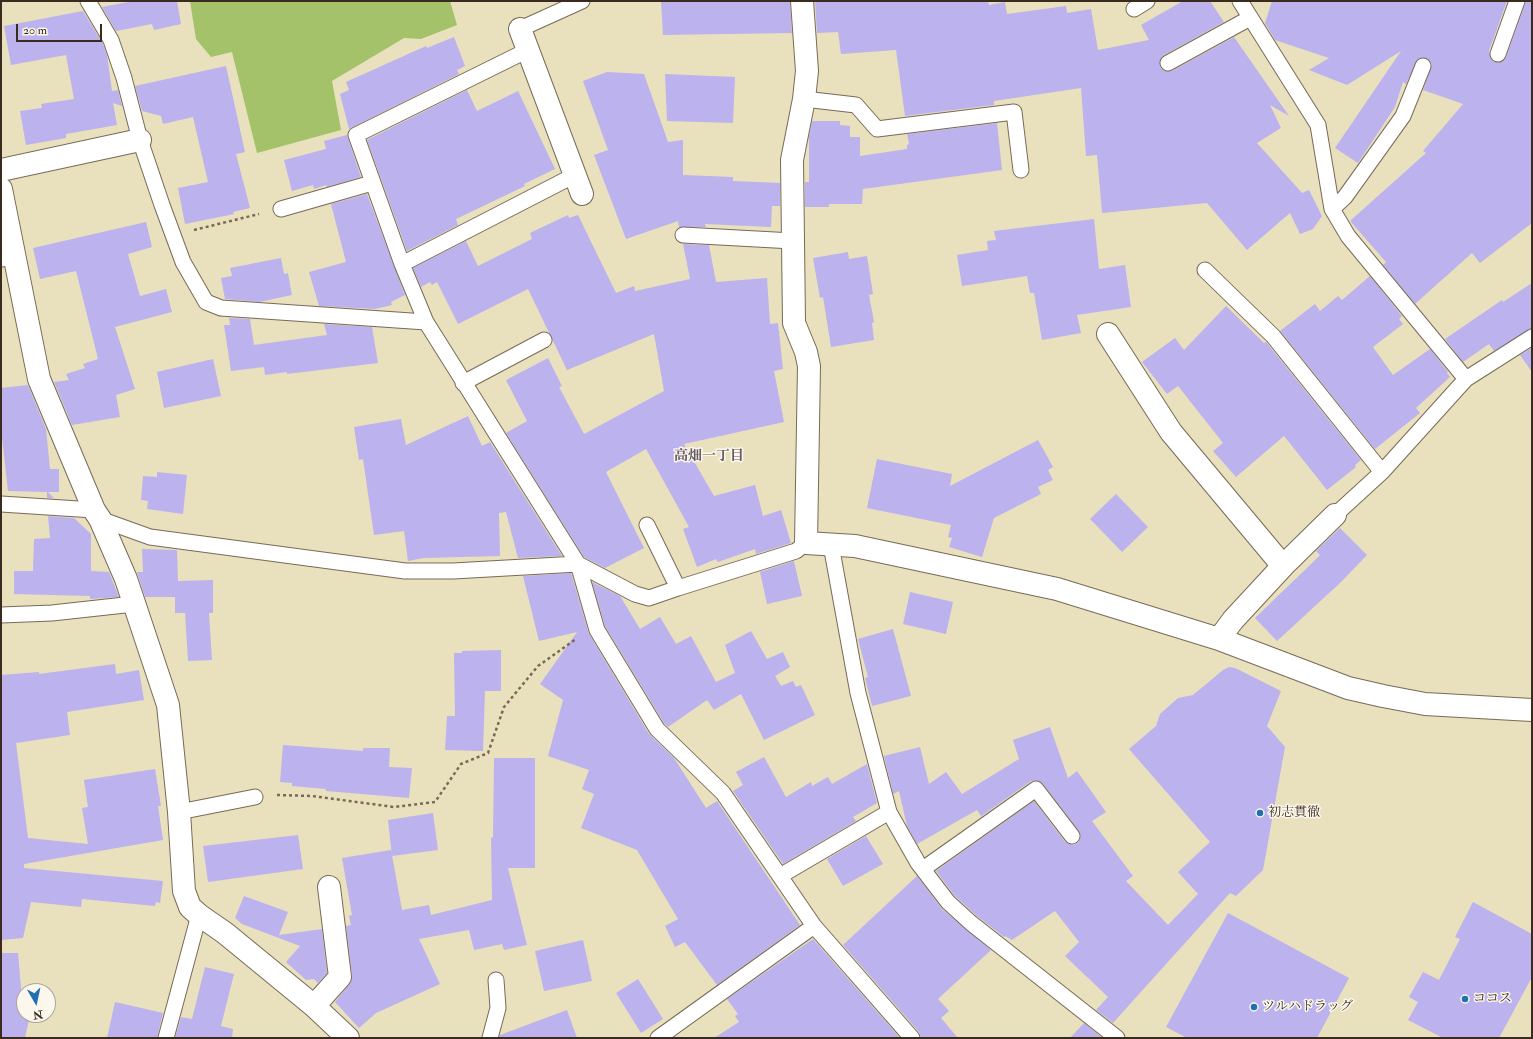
<!DOCTYPE html>
<meta charset="utf-8">
<style>
body{margin:0}
#map{position:relative;width:1533px;height:1039px;overflow:hidden;background:#e9e0bd;font-family:"IM FELL Double Pica",serif}
canvas{display:block}
.frame{position:absolute;inset:0;border:2px solid #3b2a1e;pointer-events:none}
.north{position:absolute;left:16px;top:983px;width:40px;height:40px;box-sizing:border-box;background:#fbf7ec;border:1px solid #aea59a;border-radius:50%;rotate:171deg;font-size:11px;font-weight:700;line-height:16px;text-align:center;color:#3b2a1e}
.north::after{content:'';display:block;margin:auto;width:14px;height:18px;background:#1f6fb2;clip-path:polygon(50% 0,100% 100%,50% 72%,0 100%)}
.scale{position:absolute;left:16px;top:24px;width:86px;height:18px;box-sizing:border-box;border:2px solid #3b2a1e;border-top:0;padding-left:5px;font-size:12px;line-height:14px;white-space:nowrap;color:#3b2a1e;-webkit-text-stroke:3px #fbf7ec;paint-order:stroke}
</style>
<div id="map">
<canvas width="1533" height="1039"></canvas>
<div class="frame"></div>
<div class="north">N</div>
<div class="scale">20 m</div>
</div>
<script>
const ctx = document.querySelector('canvas').getContext('2d');
ctx.lineJoin = 'round';
function paint(path, color) {
  ctx.fillStyle = color;
  ctx.fill(path, 'evenodd');
}
function toPath(rows) {
  const path = new Path2D();
  for (const r of rows) {
    path.moveTo(r[0], r[1]);
    for (let i = 2; i < r.length; i += 2) path.lineTo(r[i], r[i + 1]);
  }
  return path;
}
function stroke(path, color, width, dash) {
  ctx.strokeStyle = color;
  ctx.lineWidth = width;
  ctx.lineCap = dash ? 'butt' : 'round';
  ctx.setLineDash(dash || []);
  ctx.stroke(path);
}
function drawText(font, color, halo, rows, align = 'center') {
  ctx.font = font + ' "IM FELL Double Pica","Noto Serif JP",serif';
  ctx.lineWidth = 3;
  ctx.setLineDash([]);
  ctx.textBaseline = 'middle';
  ctx.strokeStyle = halo;
  ctx.fillStyle = color;
  for (const [text, x, y, turn = 0] of rows) {
    ctx.save();
    ctx.translate(x, y);
    ctx.rotate((+turn || 0) * Math.PI / 180);
    ctx.textAlign = isNaN(turn) ? turn : align;
    if (halo) ctx.strokeText(text, 0, 0);
    ctx.fillText(text, 0, 0);
    ctx.restore();
  }
}
paint(toPath([
 [190,1,450,1,457,25,421,39,404,38,332,81,341,130,257,153,232,52,211,57,196,39]
]), '#a3c26a');
paint(toPath([
 [134,1,177,1,181,24,154,30,152,24,116,31,102,7],
 [661,1,790,1,792,33,663,35],
 [815,1,988,1,989,5,1005,2,1007,14,1066,6,1067,13,1091,9,1098,50,1149,40,1141,25,1183,1,1210,1,1224,22,1164,55,1160,59,1160,67,1164,71,1172,71,1234,37,1289,116,1270,105,1281,128,1257,143,1302,193,1309,190,1322,216,1313,229,1300,234,1290,213,1247,250,1207,203,1102,213,1097,155,1086,156,1081,88,994,101,994,105,905,116,896,50,841,54,838,32,817,33],
 [1272,1,1507,1,1489,51,1491,59,1499,63,1506,57,1526,1,1532,1,1532,223,1480,263,1472,253,1415,304,1383,265,1386,262,1350,221,1426,153,1423,151,1463,104,1423,90,1432,64,1426,58,1418,59,1406,84,1403,82,1395,107,1358,163,1335,148,1401,51,1347,85,1309,70,1329,58,1275,40,1265,23],
 [83,11,103,44,107,55,112,91,118,90,122,106,113,103,117,125,66,134,66,138,26,145,20,111,42,108,41,104,74,99,66,55,11,65,4,26],
 [454,37,465,66,457,70,459,74,349,129,340,94,349,90,346,82,426,46,427,48],
 [226,66,245,152,236,154,250,208,233,212,234,214,185,224,178,188,208,182,193,117,163,124,161,116,142,111,135,86],
 [607,72,644,74,668,142,683,140,683,175,733,177,733,181,780,183,780,206,772,206,771,227,705,224,706,227,679,227,678,221,626,239,594,155,608,150,583,81],
 [665,74,735,77,733,123,667,121],
 [467,90,477,111,518,91,555,169,524,184,525,186,456,219,458,225,407,251,367,140],
 [812,121,840,121,840,125,850,126,850,137,860,137,860,156,907,149,907,145,909,144,907,134,997,123,1002,170,863,189,862,204,829,204,829,207,805,207,805,182,809,182,809,137],
 [347,135,361,177,327,187,326,185,314,189,313,185,292,191,284,160,326,149,324,141],
 [367,194,405,295,391,302,392,305,375,309,319,306,309,272,346,262,331,204],
 [568,215,569,218,578,215,616,293,634,286,635,291,690,279,683,244,709,245,716,282,767,278,770,324,778,323,783,369,774,371,784,422,684,444,714,496,755,485,763,516,781,510,791,543,756,554,755,549,718,562,716,559,697,567,683,529,689,527,646,449,606,472,644,548,605,568,584,557,506,433,527,421,506,380,548,358,562,386,559,387,584,434,664,391,654,334,567,370,528,289,458,324,437,282,432,285,430,282,421,287,413,268,466,241,478,266,532,239,530,233],
 [1094,219,1099,269,1125,265,1131,307,1077,315,1081,333,1042,340,1034,293,1030,293,1027,276,962,286,957,255,988,250,987,241,996,240,994,231],
 [146,222,152,247,128,254,140,296,166,289,172,312,115,327,135,389,116,395,120,417,72,425,54,382,69,380,66,374,85,368,83,364,98,359,76,271,40,279,33,248],
 [848,252,849,259,867,256,873,294,869,295,874,322,872,323,874,340,831,347,823,297,820,298,813,258],
 [281,258,284,274,288,273,292,295,259,302,225,299,221,278,232,276,230,268],
 [1370,276,1402,316,1399,319,1403,324,1373,347,1393,375,1430,349,1448,372,1447,373,1450,377,1416,408,1420,413,1375,449,1280,331,1315,304,1320,311,1338,296,1342,300],
 [1532,283,1532,328,1494,351,1489,344,1463,362,1445,339,1502,300,1503,302],
 [1226,306,1264,343,1266,342,1361,460,1355,465,1356,467,1327,490,1284,436,1236,477,1213,451,1223,443,1178,386,1167,394,1142,362,1175,338,1184,350],
 [229,318,250,319,254,345,327,335,324,324,372,327,378,363,287,374,287,372,265,375,264,367,231,371,224,325,230,325],
 [1532,348,1532,372,1520,355],
 [213,359,221,396,164,408,157,372],
 [28,385,46,429,50,469,59,469,59,492,48,492,54,498,47,498,47,492,8,491,1,429,1,388],
 [468,416,482,446,490,442,562,556,518,558,506,512,499,513,500,556,424,558,408,561,404,531,374,535,363,459,359,460,354,427,401,419,406,445],
 [1038,440,1053,467,1048,470,1053,480,1038,487,1041,494,994,518,982,557,949,547,952,538,948,537,951,525,867,508,877,459,952,474,950,486],
 [157,472,187,475,183,514,147,509,148,501,141,500,143,476,157,477],
 [1116,494,1148,527,1122,552,1090,519],
 [48,516,74,518,91,534,91,571,109,572,119,597,90,599,90,596,14,594,14,571,33,571,34,539,50,538],
 [1340,528,1367,555,1340,583,1277,641,1255,618,1311,564,1320,555,1316,551],
 [142,549,177,550,178,581,213,580,213,613,209,613,212,660,188,661,185,613,175,613,175,597,145,597,137,572,143,572],
 [794,561,802,596,767,604,760,572],
 [571,573,589,634,649,734,674,758,706,808,717,801,800,925,717,985,685,942,675,947,665,926,678,919,637,850,581,828,594,794,582,789,589,770,548,756,563,700,540,684,577,632,539,641,523,576],
 [592,582,620,596,640,629,660,617,676,644,691,636,716,682,735,673,725,645,751,631,767,659,783,652,790,667,775,676,781,686,793,681,796,687,801,685,815,715,764,740,741,694,714,710,707,700,668,727,664,723,605,626],
 [910,592,953,602,946,634,903,624],
 [893,629,911,696,872,706,865,678,868,677,858,639],
 [501,650,501,691,485,691,483,751,445,750,447,716,455,716,454,653,462,653,462,651],
 [115,664,116,674,139,670,144,700,67,712,70,735,16,743,28,838,88,844,82,808,88,807,84,780,155,769,161,806,158,806,163,840,24,864,24,868,163,881,160,903,156,902,155,906,82,899,81,907,31,902,23,938,1,940,1,675,39,672,39,674],
 [1229,667,1235,668,1281,691,1267,726,1285,747,1263,870,1236,896,1230,893,1113,1023,1096,1010,1108,997,1065,956,1079,942,1055,911,1012,940,1005,936,1004,937,977,916,955,896,936,871,1034,801,1065,842,1073,845,1078,843,1080,839,1079,831,1043,784,1039,781,1031,781,980,817,981,816,977,810,917,844,907,826,899,791,893,794,884,756,920,747,929,784,946,772,962,794,1019,759,1013,740,1050,727,1068,778,1077,771,1106,812,1092,821,1133,876,1126,881,1168,925,1198,894,1178,872,1210,842,1129,749,1156,726,1160,714,1178,698,1193,695,1223,670],
 [283,745,363,751,363,748,390,748,389,767,412,768,409,798,326,791,326,789,292,786,292,783,280,782],
 [764,757,786,797,811,782,812,786,828,777,832,784,867,764,877,803,853,817,856,821,783,864,733,791,743,785,736,772],
 [494,758,535,758,535,868,508,868,527,945,504,950,502,944,474,950,469,930,419,939,440,984,376,1013,359,1028,335,1002,349,985,352,976,346,926,351,925,349,916,352,915,342,858,391,850,402,910,429,905,431,915,492,900,491,838,493,837],
 [433,813,438,850,392,856,388,820],
 [298,835,303,869,208,882,203,846],
 [866,836,883,864,843,886,827,859],
 [917,876,942,909,991,950,938,999,949,1011,941,1018,958,1038,921,1038,919,1032,843,945],
 [244,896,288,912,279,935,322,929,327,973,318,983,314,979,306,980,286,962,300,946,242,924,235,918],
 [1473,902,1532,934,1532,977,1499,1038,1443,1038,1408,1020,1418,1002,1409,997,1423,972,1439,980,1460,939,1455,937],
 [1228,913,1349,978,1317,1038,1187,1038,1166,1027],
 [813,939,900,1038,714,1038,739,1022,735,1016,738,1014,727,999],
 [583,940,592,981,544,991,535,951],
 [1,953,18,953,22,999,24,999,24,1015,30,1015,25,1038,1,1038],
 [205,967,234,974,221,1026,233,1029,232,1038,175,1038,181,1017,192,1019],
 [638,979,663,1019,641,1033,616,993],
 [115,1002,163,1013,157,1038,107,1038],
 [567,1010,577,1038,499,1038,500,1035],
 [1084,1023,1101,1037,1070,1038]
]), '#bcb2ee');
const lane = toPath([
 [88,1,111,40,124,78,140,140,162,205,183,262,206,302,221,308,426,322],
 [1240,1,1318,125,1332,209,1348,236,1466,379],
 [1134,9,1147,1],
 [520,29,582,1],
 [528,50,356,135,402,264,426,322,578,564,597,630,657,729,723,793,814,926,912,1038],
 [1498,54,1517,1],
 [1168,63,1250,18],
 [804,99,856,105,877,129,1014,112,1021,170],
 [281,209,372,183],
 [1332,209,1345,197,1403,116,1423,66],
 [683,235,793,241],
 [1,259,15,257],
 [402,264,575,175],
 [1205,270,1273,336,1382,472],
 [463,383,544,340],
 [1,504,94,510],
 [1335,515,1382,472,1466,379,1532,337],
 [100,519,150,537,405,571,453,571,578,564,635,594,649,598,678,588],
 [647,525,678,588,796,551,806,543],
 [831,545,858,693,889,812,918,863,948,902,971,923,1117,1038],
 [1,615,52,613,134,604],
 [179,812,255,797],
 [923,869,1036,789,1072,836],
 [780,876,889,812],
 [166,1038,199,915],
 [490,1038,498,1008,496,980],
 [658,1038,814,926]
]);
const street = toPath([
 [802,1,807,71,804,99,792,160,794,323,806,352,809,366,806,543,855,546,1057,589,1219,639,1348,688,1383,696,1425,704,1532,710],
 [520,29,582,194],
 [1,170,140,140],
 [1,189,39,379,94,510,100,519,126,579,168,705,179,812,184,891,190,907,199,915,225,933,314,1006,348,1038],
 [1108,334,1171,432,1283,566],
 [1219,639,1233,620,1283,566,1335,515],
 [314,1006,340,977,329,887]
]);
stroke(lane, '#786a56', 17);
stroke(street, '#786a56', 24);
stroke(toPath([
 [194,230,259,214],
 [277,795,312,796,394,807,435,802,461,764,488,753,504,707,538,666,576,639]
]), '#786a56', 2.5, [3, 3]);
stroke(lane, '#fff', 15);
stroke(street, '#fff', 22);
for (const [x, y, r, color] of [
 [1260,813,4,"#1f6fb2"],
 [1465,999,4,"#1f6fb2"],
 [1254,1007,4,"#1f6fb2"]
]) {
  const dot = new Path2D();
  dot.arc(x, y, r, 0, 2 * Math.PI);
  ctx.fillStyle = color;
  ctx.fill(dot);
  stroke(dot, '#fbf7ec', 1.5);
}
drawText('13px', '#3b2a1e', '#fbf7ec', [
 ["初志貫徹",1268,813],
 ["ココス",1473,999],
 ["ツルハドラッグ",1262,1007]
], 'left');
drawText('bold 14px', '#685a67', '#fbf7ec', [
 ["高畑一丁目",709,457]
]);
</script>
